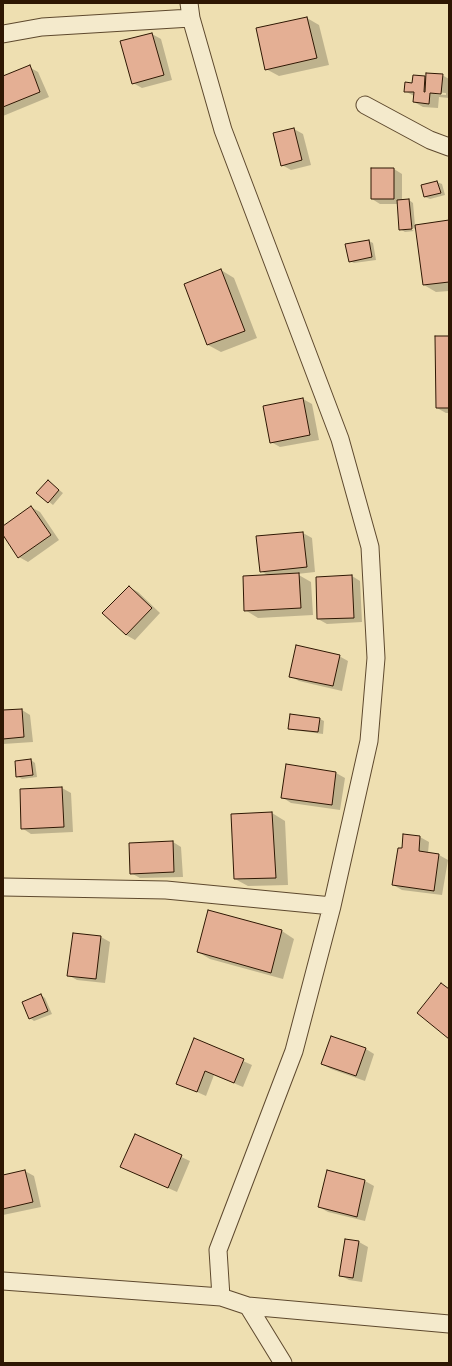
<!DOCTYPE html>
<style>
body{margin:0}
#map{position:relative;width:452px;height:1366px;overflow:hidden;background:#eedfb1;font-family:"EB Garamond",serif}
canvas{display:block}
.frame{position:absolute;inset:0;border:4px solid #2e1703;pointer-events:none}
</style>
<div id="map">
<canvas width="452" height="1366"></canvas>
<div class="frame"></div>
</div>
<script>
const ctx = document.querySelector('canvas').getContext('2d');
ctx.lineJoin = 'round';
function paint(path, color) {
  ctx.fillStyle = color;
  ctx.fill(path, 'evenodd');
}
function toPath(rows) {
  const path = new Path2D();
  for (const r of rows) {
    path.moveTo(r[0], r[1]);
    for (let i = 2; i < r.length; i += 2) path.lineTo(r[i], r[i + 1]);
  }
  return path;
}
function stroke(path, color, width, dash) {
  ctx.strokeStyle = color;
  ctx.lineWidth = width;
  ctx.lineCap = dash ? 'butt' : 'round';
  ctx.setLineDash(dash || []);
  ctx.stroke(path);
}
paint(toPath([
 [307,18,319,25,329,65,279,76,266,69],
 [152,34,161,39,172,80,142,88,133,83],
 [29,67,38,72,49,97,3,116,3,77],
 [442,75,449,79,449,98,439,97,438,108,423,107,414,102,414,96,405,91,424,77,427,79],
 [434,92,446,93,446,95,434,94],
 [294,129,303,134,311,165,291,170,282,165],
 [394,169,402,174,402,201,409,200,413,203,415,226,449,221,449,291,436,292,424,285,417,230,408,225,407,227,414,231,405,232,400,229,398,204,380,204,372,199],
 [437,182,442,184,445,195,430,199,425,197,422,185],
 [369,241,373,243,376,260,354,263,350,261],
 [221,270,234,278,257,338,221,352,208,345],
 [449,337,449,413,446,413,437,408],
 [303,399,312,404,319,440,280,447,271,442],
 [48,481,63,493,53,505,38,493],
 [31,507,40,512,59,540,28,562,19,557,3,533,3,527],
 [303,533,312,538,315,572,297,574,311,582,313,615,258,618,245,610,269,576,261,571,257,537],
 [352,576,360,581,362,622,327,624,318,619],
 [129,587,138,592,160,613,135,640,126,635,104,613],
 [339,656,348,661,342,691,299,681,290,676],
 [22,710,30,715,33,742,3,744,3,711],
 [320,719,324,721,323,734,293,730,289,728],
 [31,760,35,763,37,777,22,779,17,776],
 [287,765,336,773,345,778,340,810,291,803,282,797],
 [62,788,71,793,73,832,31,834,22,828,21,789],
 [272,813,285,821,288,885,248,886,235,879],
 [404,835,420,837,429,842,428,853,439,855,448,860,442,895,402,890,393,885,403,849],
 [173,842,181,847,183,877,140,878,131,873],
 [209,911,282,931,294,939,283,979,210,959,198,952],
 [101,937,110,942,105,983,77,980,68,975],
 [41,995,45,998,52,1014,34,1021,30,1018],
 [332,1037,366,1049,374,1054,365,1081,331,1069,322,1064],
 [195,1040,252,1065,243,1087,214,1075,206,1096,177,1083],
 [135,1136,190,1161,177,1192,130,1171],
 [25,1171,34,1176,41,1207,3,1215,3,1176],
 [328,1172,365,1181,374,1186,365,1221,328,1212,319,1207],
 [346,1240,359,1242,368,1247,362,1282,349,1280,340,1275]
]), '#0003');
const building = toPath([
 [307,17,317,58,265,70,256,28,307,17],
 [152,33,164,75,132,84,120,41,152,33],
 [30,65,40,92,3,107,3,76,30,65],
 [426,73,443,74,441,94,430,93,429,104,413,102,414,92,404,92,405,82,412,83,413,75,425,76,424,92,425,92,426,73],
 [294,128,302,160,281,166,273,133,294,128],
 [371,168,394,168,394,199,371,199,371,168],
 [437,181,441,193,424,197,421,185,437,181],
 [409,199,412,229,399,230,397,200,409,199],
 [449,220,449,282,423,285,415,225,449,220],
 [369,240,372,257,349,262,345,244,369,240],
 [221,269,245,331,207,345,184,284,221,269],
 [435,336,449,336,449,408,436,408,435,336],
 [303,398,310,435,270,443,263,406,303,398],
 [48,480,59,490,48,503,36,493,48,480],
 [31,506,51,535,18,558,3,535,3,526,31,506],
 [303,532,307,567,260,572,256,536,303,532],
 [299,573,301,608,244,611,243,576,299,573],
 [352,575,354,618,317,619,316,577,352,575],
 [129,586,152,608,126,635,102,613,129,586],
 [296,645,340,655,333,686,289,677,296,645],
 [22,709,24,737,3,739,3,710,22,709],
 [290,714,320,718,318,732,288,729,290,714],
 [31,759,33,775,16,777,15,761,31,759],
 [286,764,336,772,332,805,281,798,286,764],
 [62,787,64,827,21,829,20,789,62,787],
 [272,812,276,878,234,879,231,814,272,812],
 [403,834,420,836,419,851,439,854,434,891,392,885,398,848,402,848,403,834],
 [173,841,174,872,130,874,129,843,173,841],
 [208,910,282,930,271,973,197,952,208,910],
 [73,933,101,936,96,979,67,976,73,933],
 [441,983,449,989,449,1039,417,1013,441,983],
 [41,994,48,1011,29,1019,22,1002,41,994],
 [331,1036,366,1048,356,1076,321,1064,331,1036],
 [194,1038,244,1059,234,1083,205,1071,197,1092,176,1084,194,1038],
 [135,1134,182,1155,168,1188,120,1167,135,1134],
 [25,1170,33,1202,3,1209,3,1175,25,1170],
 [327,1170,365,1180,357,1217,318,1207,327,1170],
 [345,1239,359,1241,353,1278,339,1276,345,1239]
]);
paint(building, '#e4af94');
stroke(building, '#2e1703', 1);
const street = toPath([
 [189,3,191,18,223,130,340,439,370,547,376,658,369,741,332,906,294,1051,218,1250,221,1297],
 [3,34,42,27,191,18],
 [365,105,430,140,449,147],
 [3,887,166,890,332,906],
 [3,1281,221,1297,248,1306,449,1324],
 [248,1306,283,1363]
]);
stroke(street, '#5e492e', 19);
stroke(street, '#f4eacc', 17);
</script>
